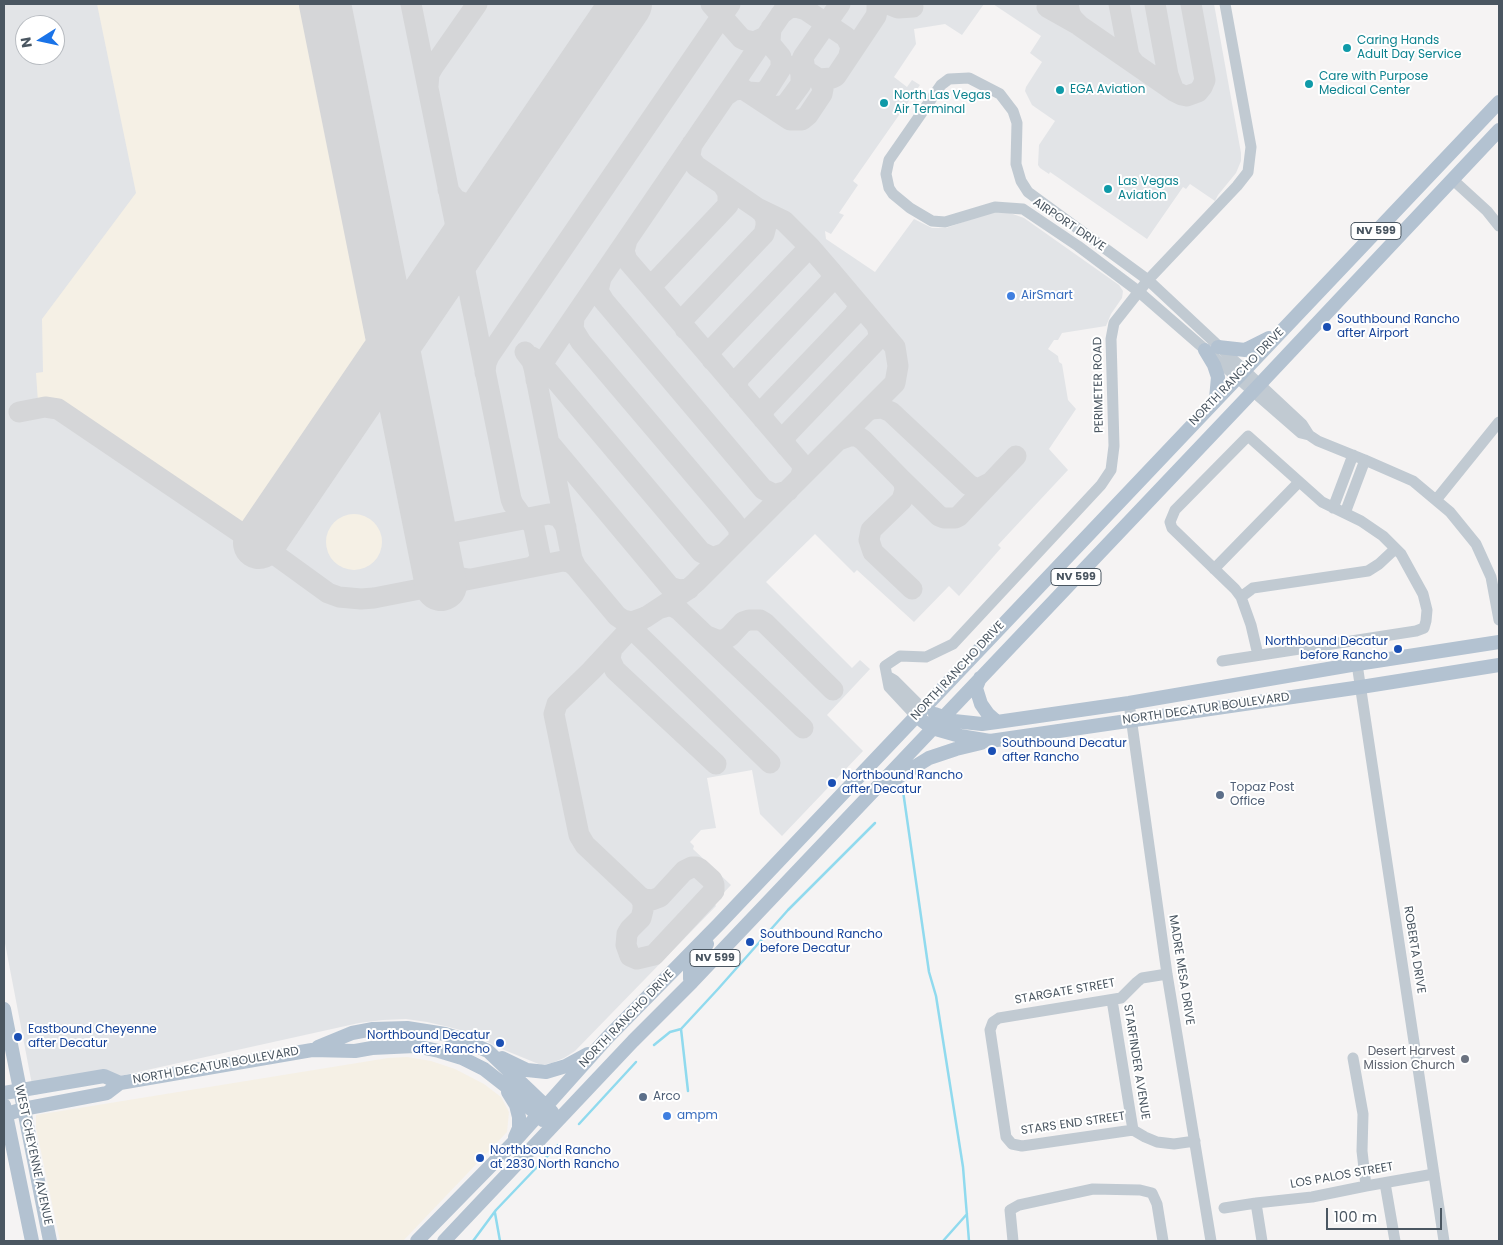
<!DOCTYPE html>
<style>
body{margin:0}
#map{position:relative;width:1503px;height:1245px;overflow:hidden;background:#f5f3f3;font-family:Poppins,sans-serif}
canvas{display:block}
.frame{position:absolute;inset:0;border:5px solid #4a5661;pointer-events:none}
.north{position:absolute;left:15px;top:15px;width:50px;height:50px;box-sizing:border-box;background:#fff;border:1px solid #b7bbc0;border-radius:50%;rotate:260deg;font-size:14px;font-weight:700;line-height:20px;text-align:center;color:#4a5661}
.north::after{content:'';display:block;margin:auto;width:18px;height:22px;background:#1a73e8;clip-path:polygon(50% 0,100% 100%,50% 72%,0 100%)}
.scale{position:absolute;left:1326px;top:1208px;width:116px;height:22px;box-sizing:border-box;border:2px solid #4a5661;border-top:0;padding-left:6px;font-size:15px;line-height:18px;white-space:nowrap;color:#4a5661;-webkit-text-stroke:4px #fff;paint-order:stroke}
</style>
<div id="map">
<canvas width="1503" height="1245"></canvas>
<div class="frame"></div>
<div class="north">N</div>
<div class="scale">100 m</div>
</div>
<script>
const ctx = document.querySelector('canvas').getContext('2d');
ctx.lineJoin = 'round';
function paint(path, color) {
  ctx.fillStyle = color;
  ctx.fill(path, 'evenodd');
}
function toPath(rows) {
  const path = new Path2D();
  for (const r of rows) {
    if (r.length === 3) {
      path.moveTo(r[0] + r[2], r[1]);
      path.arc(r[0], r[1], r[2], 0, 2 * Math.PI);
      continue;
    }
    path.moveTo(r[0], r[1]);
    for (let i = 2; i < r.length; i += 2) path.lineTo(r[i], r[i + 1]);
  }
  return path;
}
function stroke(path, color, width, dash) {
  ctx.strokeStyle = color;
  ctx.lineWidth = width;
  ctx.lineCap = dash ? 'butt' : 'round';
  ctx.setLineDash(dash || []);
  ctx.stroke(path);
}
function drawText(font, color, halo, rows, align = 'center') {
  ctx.font = font + ' Poppins,sans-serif';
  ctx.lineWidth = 4;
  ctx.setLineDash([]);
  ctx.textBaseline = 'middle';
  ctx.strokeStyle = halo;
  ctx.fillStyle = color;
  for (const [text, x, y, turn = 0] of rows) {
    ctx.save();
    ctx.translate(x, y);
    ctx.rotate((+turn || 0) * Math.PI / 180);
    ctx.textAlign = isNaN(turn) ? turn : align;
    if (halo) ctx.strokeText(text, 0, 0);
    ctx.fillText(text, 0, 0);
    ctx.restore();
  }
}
paint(toPath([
 [4,4,984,4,962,35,945,24,914,29,916,44,894,77,907,87,912,80,920,85,853,181,858,185,839,213,844,215,831,234,825,231,826,239,875,272,914,219,932,228,946,228,986,214,998,211,1010,213,1024,218,1119,285,1123,291,1122,298,1111,314,1106,326,1062,333,1058,340,1054,340,1048,349,1058,356,1059,362,1062,364,1068,400,1076,409,1049,449,1068,470,998,545,1001,548,959,596,949,586,914,622,857,570,854,573,815,534,766,582,852,668,860,660,870,669,827,715,863,751,782,836,760,814,752,770,707,778,716,828,701,830,690,842,694,846,693,849,731,885,714,903,716,906,575,1051,564,1058,552,1063,541,1065,497,1047,471,1033,449,1027,427,1022,406,1019,383,1020,359,1023,34,1095,4,938],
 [25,25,55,25,55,55,25,55],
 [993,4,1214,4,1241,153,1241,161,1236,173,1218,195,1215,201,1190,184,1186,189,1183,187,1147,239,1050,172,1049,174,1040,168,1038,165,1039,145,1055,121,1032,105,1025,91,1026,87,1042,62,1030,53,1041,36]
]), '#e2e4e7');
paint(toPath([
 [97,4,309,4,378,344,260,518,252,523,245,525,239,523,65,405,38,402,36,373,43,372,42,319,136,193],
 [354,542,28],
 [407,1057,431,1061,455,1069,484,1084,501,1097,509,1112,507,1132,403,1241,60,1241,36,1128,36,1115,388,1058]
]), '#f5f0e5');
stroke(toPath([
 [903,791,929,972,936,996,963,1167,969,1241],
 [654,1045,670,1032,681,1029],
 [688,1091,681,1029,718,989,788,910,875,823],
 [579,1124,636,1062],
 [495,1213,500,1241],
 [473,1241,496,1210,558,1145],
 [943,1241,967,1214]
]), '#90daee', 2.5);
stroke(toPath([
 [411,4,511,499,513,504,521,515,533,524,534,527,540,556,538,562,532,567],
 [711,4,741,38,745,40,754,42,765,37],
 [840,4,803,57,805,70,819,79,832,78,836,76,876,16,877,11,877,4],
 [888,4,898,8,913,7],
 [1068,4,1070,14,1073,19,1080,26,1174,91,1182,95,1187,96,1198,92,1202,87,1205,80,1191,4],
 [1119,4,1129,56,1135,64],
 [1155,4,1168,75,1174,91],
 [1047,7,1079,25],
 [781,14,789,8,796,7,806,10,846,37,851,47,849,55],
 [428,86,429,74,433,67,477,4],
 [749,92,760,93,767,90,781,68,781,57,771,45,770,41,771,28],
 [724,97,734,90,743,89,790,120,802,120,808,115,822,94,823,89,819,79],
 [770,107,782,106,787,103,801,84,801,74,798,64],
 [448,190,456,200,468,205,480,205,495,197],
 [627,240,624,251,627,260,646,282,651,282,657,280,728,205,728,193,723,185],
 [601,278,598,291,604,301,763,489,773,494,777,494,788,491],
 [646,282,801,463,803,469,800,478],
 [574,318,573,329,581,342,733,521,739,529,739,539],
 [685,329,683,320,687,315,764,234,766,226,766,219,763,213,757,208],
 [525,352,532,361,534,368,572,559,576,567,617,616,623,620,632,622,646,617,687,590,696,582,895,383,898,366,895,347,830,270,810,247,784,221,757,208,696,166,691,159,690,155,692,144],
 [532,357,542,364,548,371,701,552,709,556,714,557,725,553],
 [712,360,711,352,713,348,805,252,806,246,805,242],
 [485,373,486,363,489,356,730,4],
 [536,380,538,371,542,364,788,4],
 [738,390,737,385,739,378,832,280,832,277,830,270],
 [868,411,871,409,882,408,891,412,969,485,978,489,990,483],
 [19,412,45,407,58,409,241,533,259,543,328,593,339,597,361,599,374,598,563,561,570,562,576,567],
 [763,419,762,416,765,408,854,315,858,308,857,302],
 [839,440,850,436,857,436,863,440,901,479,904,483,905,490,902,500,871,530,869,540,873,552,912,589],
 [551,445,670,587,679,590,689,589],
 [786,446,785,438,787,434,877,340,879,334,877,326],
 [901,479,939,516,944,518,955,518,959,516,1016,456],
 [426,506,430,517,435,525,442,530,451,533,549,514,557,516,560,518,566,527],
 [436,557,449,574,454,577,468,579],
 [658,609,668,606,674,607,679,610,803,728],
 [623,620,770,763],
 [707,636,717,640,724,640,730,636,743,622,749,620,760,620,765,623,833,690],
 [612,648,610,659,615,670,716,764],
 [639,896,644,899,652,900,660,897,684,871,692,867,696,867,700,869,712,880,714,885,714,891,711,894,654,955,637,959,630,956,626,945,627,934,630,929,641,918,643,910,643,902,639,896,585,845,579,835,554,714,557,704,591,671,631,628,645,617]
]), '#d5d6d8', 21);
stroke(toPath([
 [325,4,441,585],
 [259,543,626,4]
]), '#d5d6d8', 52);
stroke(toPath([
 [1452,179,1487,211,1499,226],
 [1309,435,1302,424,1148,280,1028,192,1021,181,1016,164,1017,123,1013,111,1000,94,969,78,949,79,941,85,889,160,886,174,889,188,893,194,910,208,932,221,945,222,995,207,1023,209,1078,246,1138,291,1301,433,1309,435,1318,441,1365,460,1413,481,1450,512,1476,544,1491,577,1499,620],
 [1436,500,1499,422],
 [1333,508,1353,455],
 [1345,513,1365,460],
 [1214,569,1299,482],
 [1241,597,1253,588,1368,571,1379,564,1395,549],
 [1222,661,1416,631,1424,628,1426,621,1427,610,1423,594,1401,554,1383,536,1361,521,1322,502,1248,436,1175,510,1170,522,1172,528,1235,589,1241,597,1251,625,1258,655],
 [1357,664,1444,1241],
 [887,676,894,680,923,709],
 [1129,703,1167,974,1211,1241],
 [916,716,889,687,885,666,900,656,926,657,953,644,1101,485,1111,470,1114,446,1111,339,1114,323,1148,280,1237,186,1248,172,1251,147,1225,4],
 [1167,974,1142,978,1137,982,1121,998,999,1018,993,1022,990,1030,1006,1137,1012,1144,1022,1146,1133,1130,1145,1137,1157,1142,1174,1144,1195,1141],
 [1112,1000,1133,1130],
 [1353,1058,1363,1114,1362,1151,1366,1186],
 [1385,1183,1395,1241],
 [1256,1203,1262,1241],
 [1224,1208,1256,1203,1312,1197,1366,1186,1434,1174],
 [1013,1241,1010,1210,1019,1205,1093,1189,1140,1190,1152,1193,1157,1204,1163,1241]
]), '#c1cad2', 11);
stroke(toPath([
 [1218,347,1245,350,1269,338],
 [1205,350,1214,365,1218,377,1216,399],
 [980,678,976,688,981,704,988,714,997,722],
 [935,714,954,721,982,724,997,722,1129,703,1357,664,1499,642],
 [916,716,932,728,960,736,990,741,1361,687,1499,665],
 [887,784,929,758,956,749,981,743],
 [692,982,690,979,690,971,707,944],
 [4,1009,50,1241],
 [318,1047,352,1033,373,1029,407,1028,445,1034,458,1038,488,1051,552,1112],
 [502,1058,527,1070,546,1072,566,1066,588,1054],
 [508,1092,516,1105,519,1117,519,1128,515,1137],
 [4,1093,104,1076,120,1083],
 [4,1105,32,1241],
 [4,1115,23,1109,107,1093,120,1083,312,1050,355,1051,372,1048,415,1046,439,1051,462,1058,484,1069,507,1087,543,1120],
 [417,1241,513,1143,607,1038,719,924,1499,102],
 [444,1241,633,1041,692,982,1259,385,1499,130]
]), '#b3c2d1', 14);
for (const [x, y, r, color] of [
 [1347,48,5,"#0f9aa8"],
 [1309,84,5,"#0f9aa8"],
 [1060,90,5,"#0f9aa8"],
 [884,103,5,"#0f9aa8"],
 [1108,189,5,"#0f9aa8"],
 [1011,296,5,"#3f7fe0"],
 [1327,327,5,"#1a4fb4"],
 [1398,649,5,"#1a4fb4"],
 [992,751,5,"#1a4fb4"],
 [832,783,5,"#1a4fb4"],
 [1220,795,5,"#5c6f8a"],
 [750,942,5,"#1a4fb4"],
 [18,1037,5,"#1a4fb4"],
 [500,1043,5,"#1a4fb4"],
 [1465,1059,5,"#6b7280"],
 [643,1097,5,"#5c6f8a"],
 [667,1116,5,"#3f7fe0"],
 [480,1158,5,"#1a4fb4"]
]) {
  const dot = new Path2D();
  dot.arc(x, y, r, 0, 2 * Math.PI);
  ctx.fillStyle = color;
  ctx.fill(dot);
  stroke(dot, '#fff', 2);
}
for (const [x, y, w] of [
 [1376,231,50],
 [1076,577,50],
 [715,958,50]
]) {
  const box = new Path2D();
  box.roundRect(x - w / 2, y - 8.5, w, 17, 4);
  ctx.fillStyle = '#fff';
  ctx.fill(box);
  stroke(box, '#4a5661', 1);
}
drawText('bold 11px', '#4a5661', null, [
 ["NV 599",1376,231],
 ["NV 599",1076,577],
 ["NV 599",715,958]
]);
drawText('12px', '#0d838f', '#fff', [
 ["Caring Hands",1357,41],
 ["Adult Day Service",1357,55],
 ["Care with Purpose",1319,77],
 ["Medical Center",1319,91],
 ["EGA Aviation",1070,90],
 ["North Las Vegas",894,96],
 ["Air Terminal",894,110],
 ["Las Vegas",1118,182],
 ["Aviation",1118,196]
], 'left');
drawText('12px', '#4a5661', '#fff', [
 ["AIRPORT DRIVE",1069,225,34],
 ["NORTH RANCHO DRIVE",1237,377,-46],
 ["PERIMETER ROAD",1099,385,-91],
 ["NORTH RANCHO DRIVE",958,671,-47],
 ["NORTH DECATUR BOULEVARD",1206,709,-8],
 ["ROBERTA DRIVE",1414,950,81],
 ["MADRE MESA DRIVE",1181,970,81],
 ["STARGATE STREET",1065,992,-10],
 ["NORTH RANCHO DRIVE",627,1019,-46],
 ["STARFINDER AVENUE",1136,1062,81],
 ["NORTH DECATUR BOULEVARD",216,1066,-10],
 ["STARS END STREET",1073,1124,-8],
 ["WEST CHEYENNE AVENUE",33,1155,78],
 ["LOS PALOS STREET",1342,1176,-10]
]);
drawText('12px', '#366cbe', '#fff', [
 ["AirSmart",1021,296],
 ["ampm",677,1116]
], 'left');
drawText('12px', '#164399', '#fff', [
 ["Southbound Rancho",1337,320],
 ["after Airport",1337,334],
 ["Northbound Decatur",1388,642,"right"],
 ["before Rancho",1388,656,"right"],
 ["Southbound Decatur",1002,744],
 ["after Rancho",1002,758],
 ["Northbound Rancho",842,776],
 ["after Decatur",842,790],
 ["Southbound Rancho",760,935],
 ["before Decatur",760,949],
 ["Eastbound Cheyenne",28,1030],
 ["after Decatur",28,1044],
 ["Northbound Decatur",490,1036,"right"],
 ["after Rancho",490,1050,"right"],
 ["Northbound Rancho",490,1151],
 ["at 2830 North Rancho",490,1165]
], 'left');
drawText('12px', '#4e5e75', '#fff', [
 ["Topaz Post",1230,788],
 ["Office",1230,802],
 ["Arco",653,1097]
], 'left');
drawText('12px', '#5b616d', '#fff', [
 ["Desert Harvest",1455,1052],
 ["Mission Church",1455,1066]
], 'right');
</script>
